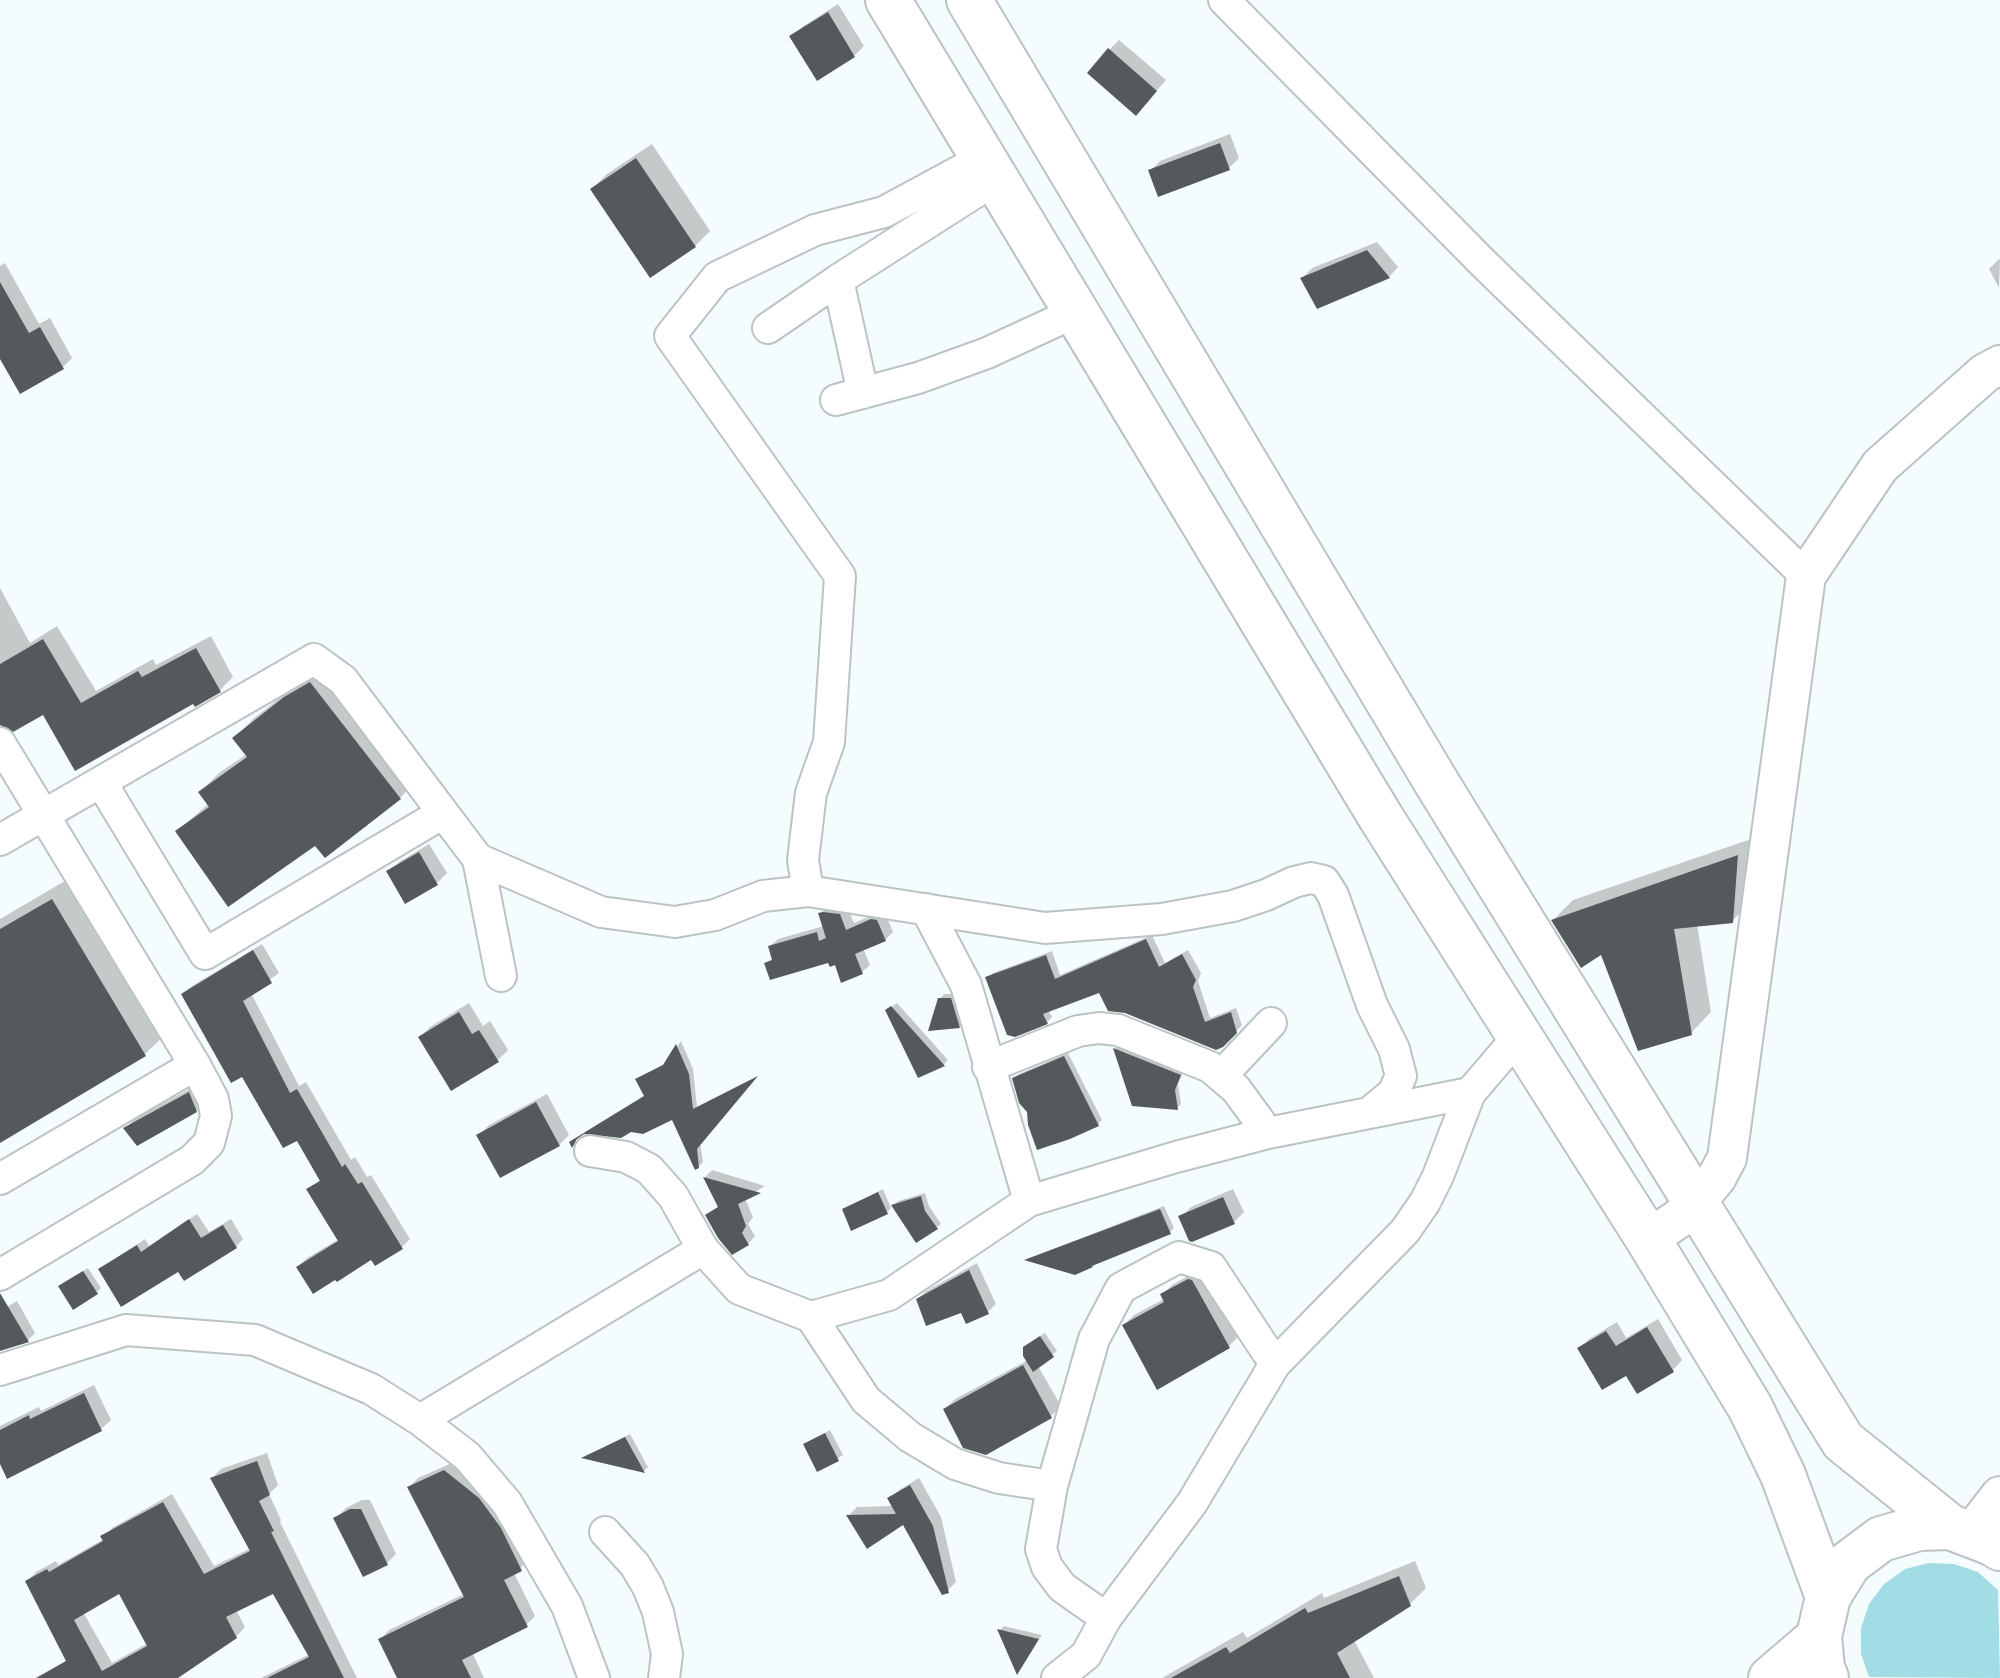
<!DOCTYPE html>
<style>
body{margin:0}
canvas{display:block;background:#f5fcfd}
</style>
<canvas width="2000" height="1678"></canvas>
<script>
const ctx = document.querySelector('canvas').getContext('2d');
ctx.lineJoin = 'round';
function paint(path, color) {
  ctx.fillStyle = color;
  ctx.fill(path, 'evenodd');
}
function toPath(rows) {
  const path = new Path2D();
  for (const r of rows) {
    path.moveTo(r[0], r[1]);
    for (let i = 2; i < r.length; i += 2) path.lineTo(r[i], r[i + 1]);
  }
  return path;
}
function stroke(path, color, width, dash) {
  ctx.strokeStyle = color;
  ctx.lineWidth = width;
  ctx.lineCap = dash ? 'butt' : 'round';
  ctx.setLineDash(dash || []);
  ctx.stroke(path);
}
paint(toPath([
 [1929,1563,1954,1564,1978,1572,1998,1590,2000,1678,1869,1677,1861,1654,1861,1628,1869,1604,1884,1584,1905,1569]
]), '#a2dde5');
paint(toPath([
 [838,4,864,46,854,56,792,37,802,27],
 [1119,40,1166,80,1146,103,1109,50],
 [1230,134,1239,158,1229,168,1150,171,1160,161],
 [652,144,710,231,695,246,592,189,607,174],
 [1377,242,1398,267,1389,277,1302,278,1312,268],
 [1999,259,2000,259,1999,288,1989,269],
 [5,263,39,324,50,318,72,358,63,367,0,355,0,266],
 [0,588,30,643,57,626,96,691,153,659,156,665,211,636,233,677,220,690,194,701,43,712,0,721],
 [329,665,418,779,400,798,316,843,178,831,209,803,200,792,219,773,247,754,235,738,253,719,304,679],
 [1757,837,1753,900,1732,921,1697,924,1711,1012,1691,1033,1602,952,1553,920,1573,900],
 [429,844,447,873,437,883,406,901,389,872,399,862],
 [82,871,175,1025,145,1054,0,1140,0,919],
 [828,906,847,907,854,923,880,912,885,913,893,932,885,940,863,948,870,965,862,972,829,960,767,964,773,958,770,946,778,939,824,926,820,914],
 [1152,935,1165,963,1188,950,1201,973,1198,981,1210,1018,1236,1008,1242,1025,1222,1046,1100,991,1048,1010,1052,1017,1047,1022,987,978,993,973,1052,951,1060,975],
 [262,944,279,973,251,993,299,1086,306,1082,351,1160,355,1157,367,1177,371,1175,410,1239,402,1247,376,1264,372,1257,298,1267,307,1258,339,1239,309,1190,321,1179,298,1138,243,1074,183,994,192,986],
 [944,994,955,994,963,1021,959,1026,940,999],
 [469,1003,483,1026,490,1021,508,1050,498,1060,452,1089,420,1037,430,1027],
 [897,1003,948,1060,944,1064,919,1076,887,1010],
 [681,1041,693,1069,697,1107,756,1077,700,1143,703,1162,698,1167,673,1117,631,1130,621,1136,585,1132,646,1095,637,1080,666,1063],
 [1119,1044,1184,1070,1178,1084,1181,1104,1177,1108,1133,1104,1115,1048],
 [1068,1053,1102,1120,1098,1124,1029,1111,1014,1078,1019,1074],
 [199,1084,206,1101,196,1111,126,1128,136,1118],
 [547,1094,569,1135,559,1145,479,1135,489,1125],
 [712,1170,765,1186,745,1198,753,1217,748,1224,755,1236,748,1244,707,1216,720,1205,705,1177],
 [883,1189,891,1208,887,1212,844,1209],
 [1233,1189,1244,1212,1234,1222,1181,1217,1191,1207],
 [925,1193,929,1206,941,1224,936,1228,894,1205,898,1201],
 [1164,1206,1174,1228,1169,1233,1028,1259],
 [197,1214,209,1232,231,1219,243,1239,236,1247,100,1269,145,1239,149,1246],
 [977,1263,996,1304,988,1312,918,1299,926,1291],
 [88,1268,101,1288,96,1293,65,1282],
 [1199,1270,1239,1336,1229,1346,1124,1325,1134,1315,1164,1299,1162,1295,1172,1285],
 [17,1301,35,1333,28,1340,0,1348,0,1311],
 [1658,1319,1682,1360,1673,1370,1627,1373,1579,1349,1589,1339,1617,1322,1626,1338],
 [1045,1333,1057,1351,1038,1366,1061,1406,1051,1416,986,1453,945,1409,955,1399,1028,1360,1030,1343],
 [94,1385,111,1420,101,1429,0,1459,0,1426,39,1407,41,1411],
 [830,1430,843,1455,818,1469,805,1444],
 [630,1434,648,1467,644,1471,585,1457],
 [267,1453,278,1485,269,1494,281,1520,280,1522,357,1678,261,1678,310,1654,274,1591,236,1610,245,1627,236,1637,174,1678,76,1678,27,1581,36,1572,56,1561,58,1565,104,1539,112,1528,172,1494,214,1566,251,1548,212,1478,221,1469],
 [120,1592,148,1643,112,1663,83,1612],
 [454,1462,488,1489,530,1560,514,1573,535,1616,526,1625,472,1652,484,1678,399,1678,380,1640,389,1630,464,1594,409,1487,418,1478],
 [919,1478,941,1517,956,1582,947,1591,903,1522,849,1515,857,1507,894,1506,890,1498,899,1490],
 [362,1500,370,1500,396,1554,386,1564,336,1518,346,1508],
 [1415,1561,1426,1588,1410,1604,1354,1640,1374,1678,1162,1678,1243,1632,1247,1638,1322,1593,1324,1598],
 [1004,1626,1042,1635,1021,1668,1000,1630]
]), '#0003');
paint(toPath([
 [828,12,855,57,817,81,789,36],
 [1108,48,1157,91,1136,116,1087,73],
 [1220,143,1230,170,1158,197,1148,170],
 [636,158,696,247,650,278,590,189],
 [1367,250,1390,278,1317,309,1300,278],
 [0,282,29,333,40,327,64,369,20,394,0,359],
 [43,639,81,703,138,671,142,677,196,648,221,692,195,707,193,704,75,771,43,715,13,732,0,725,0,664],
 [310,682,401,799,325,858,315,846,228,907,175,831,209,807,198,792,247,757,232,738,284,697],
 [419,852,438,885,405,904,386,871],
 [1738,855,1733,923,1674,929,1692,1035,1638,1051,1601,955,1581,968,1551,920],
 [52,899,146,1056,0,1143,0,929],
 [823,912,840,914,846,930,871,919,877,920,886,941,855,954,863,974,841,983,835,965,830,967,828,963,770,980,764,963,772,960,768,946,817,932,819,941,826,938,818,913],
 [1146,939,1159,967,1182,954,1196,980,1193,987,1205,1022,1231,1012,1237,1033,1223,1047,1216,1050,1125,1013,1108,1011,1099,993,1043,1014,1048,1024,1015,1037,1007,1035,985,977,1046,955,1055,979],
 [253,950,272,983,243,1001,290,1093,297,1089,342,1167,345,1164,358,1184,362,1182,403,1249,375,1266,371,1260,337,1282,335,1280,313,1294,296,1267,338,1241,306,1189,320,1181,297,1141,283,1148,242,1077,231,1083,181,994],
 [938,998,951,998,960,1028,928,1031],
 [891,1006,945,1066,918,1078,885,1010],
 [459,1012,472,1034,479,1030,499,1062,451,1091,418,1037],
 [676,1044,689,1074,693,1109,758,1076,697,1149,699,1168,695,1170,672,1120,643,1134,631,1132,621,1138,584,1134,577,1139,572,1148,569,1142,644,1096,635,1079,663,1065],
 [1113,1048,1181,1075,1175,1090,1178,1110,1132,1106],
 [1064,1056,1099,1126,1070,1139,1037,1150,1028,1125,1027,1112,1019,1103,1012,1078],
 [189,1092,197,1112,137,1146,123,1128],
 [536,1102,560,1146,500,1178,476,1135],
 [703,1177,761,1193,738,1204,746,1226,742,1233,749,1245,732,1255,718,1238,705,1215,718,1207],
 [878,1192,888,1214,851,1231,842,1209],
 [921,1196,925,1211,938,1229,916,1243,891,1205],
 [1223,1197,1235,1224,1192,1242,1189,1241,1178,1216],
 [1160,1209,1171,1234,1092,1266,1093,1267,1075,1275,1024,1260],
 [189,1219,201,1238,223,1225,237,1248,184,1281,178,1272,121,1307,98,1269,137,1245,141,1252],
 [969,1270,989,1314,966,1324,961,1313,926,1326,916,1299],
 [83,1271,98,1294,73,1310,58,1286],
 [1188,1279,1192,1280,1230,1348,1157,1390,1122,1325,1164,1302,1160,1294],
 [0,1293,29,1342,0,1351],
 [1647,1327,1674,1372,1637,1394,1626,1376,1602,1390,1577,1348,1606,1331,1616,1346],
 [1040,1336,1054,1357,1033,1372,1023,1356,1023,1347],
 [1023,1365,1052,1418,986,1455,963,1448,943,1409],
 [84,1393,102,1431,7,1479,0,1464,0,1430,29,1415,30,1419],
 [825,1433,839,1461,817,1472,803,1444],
 [625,1437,645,1473,581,1458],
 [257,1461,270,1495,259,1501,274,1531,271,1532,344,1678,267,1678,309,1657,273,1594,226,1617,237,1638,178,1678,36,1678,66,1661,25,1581,47,1569,49,1572,103,1541,100,1536,163,1502,204,1574,250,1551,210,1478],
 [119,1594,147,1646,102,1671,74,1620],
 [444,1470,479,1498,501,1528,522,1571,504,1580,528,1627,462,1660,471,1678,397,1678,378,1639,464,1597,407,1487],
 [910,1485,933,1526,949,1593,942,1595,903,1525,867,1549,846,1515,896,1514,887,1498],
 [350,1509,361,1509,388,1565,363,1577,333,1518],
 [1399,1576,1411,1606,1337,1653,1350,1678,1171,1678,1226,1647,1230,1653,1305,1608,1308,1613],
 [997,1629,1039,1639,1017,1675]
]), '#545a5b');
const minor = toPath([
 [1224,0,1482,262,1806,576],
 [838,280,863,393],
 [768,328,838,280,996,179],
 [836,400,918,378,987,353,1076,312],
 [0,743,195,1065,213,1099,216,1116,209,1143,192,1160,0,1275],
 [101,782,205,954,443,813],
 [0,840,314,659,343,680,478,859,601,912,675,922,715,915,763,896,808,891,803,860,811,793,829,742,840,576,670,336,717,277,815,230,884,212,984,158],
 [478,859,501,976],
 [808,891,1045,928,1162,919,1233,906,1266,895,1294,882,1311,878,1324,881,1333,895,1372,1005,1394,1049,1401,1076,1393,1093,1370,1112],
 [926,909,966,985,1029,1201],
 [988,1067,1078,1031,1099,1028,1118,1030,1210,1067,1236,1089,1268,1133],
 [1222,1075,1271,1023],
 [590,1151,626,1157,649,1169,673,1196,703,1249,739,1289,811,1317,889,1295,1029,1201,1176,1157,1268,1133,1470,1093],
 [0,1179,195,1065],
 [811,1317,866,1400,910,1437,955,1464,999,1478,1052,1486],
 [0,1370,126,1330,255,1340,371,1389,420,1420,467,1456,507,1503,567,1606,594,1678],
 [420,1420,703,1249],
 [605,1532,635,1565,648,1587,658,1612,667,1654,664,1678],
 [1106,1618,1062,1587,1047,1567,1041,1549,1052,1486,1094,1339,1121,1288,1179,1257,1211,1267,1275,1364],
 [1057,1678,1086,1655,1106,1618,1192,1503,1275,1364,1405,1231,1425,1202,1438,1176,1470,1093,1518,1037]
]);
const tertiary = toPath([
 [1648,1239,1678,1219,1695,1204,1717,1177,1727,1158,1806,576,1880,466,1985,373,2000,365],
 [1970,1535,2000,1496]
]);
const secondary = toPath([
 [1770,1678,1819,1636]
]);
const primary = toPath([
 [888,0,1380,816,1648,1239,1750,1407,1783,1475,1828,1597],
 [969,0,1438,785,1843,1441,1950,1527],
 [1826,1678,1822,1668,1819,1636,1828,1597,1849,1563,1881,1539,1919,1528,1950,1527,1992,1543,2000,1548]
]);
stroke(minor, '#bcc3c3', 34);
stroke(tertiary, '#bcc3c3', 42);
stroke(secondary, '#bcc3c3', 46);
stroke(primary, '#bcc3c3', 48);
stroke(minor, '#fff', 30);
stroke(tertiary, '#fff', 38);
stroke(secondary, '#fff', 42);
stroke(primary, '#fff', 44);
</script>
